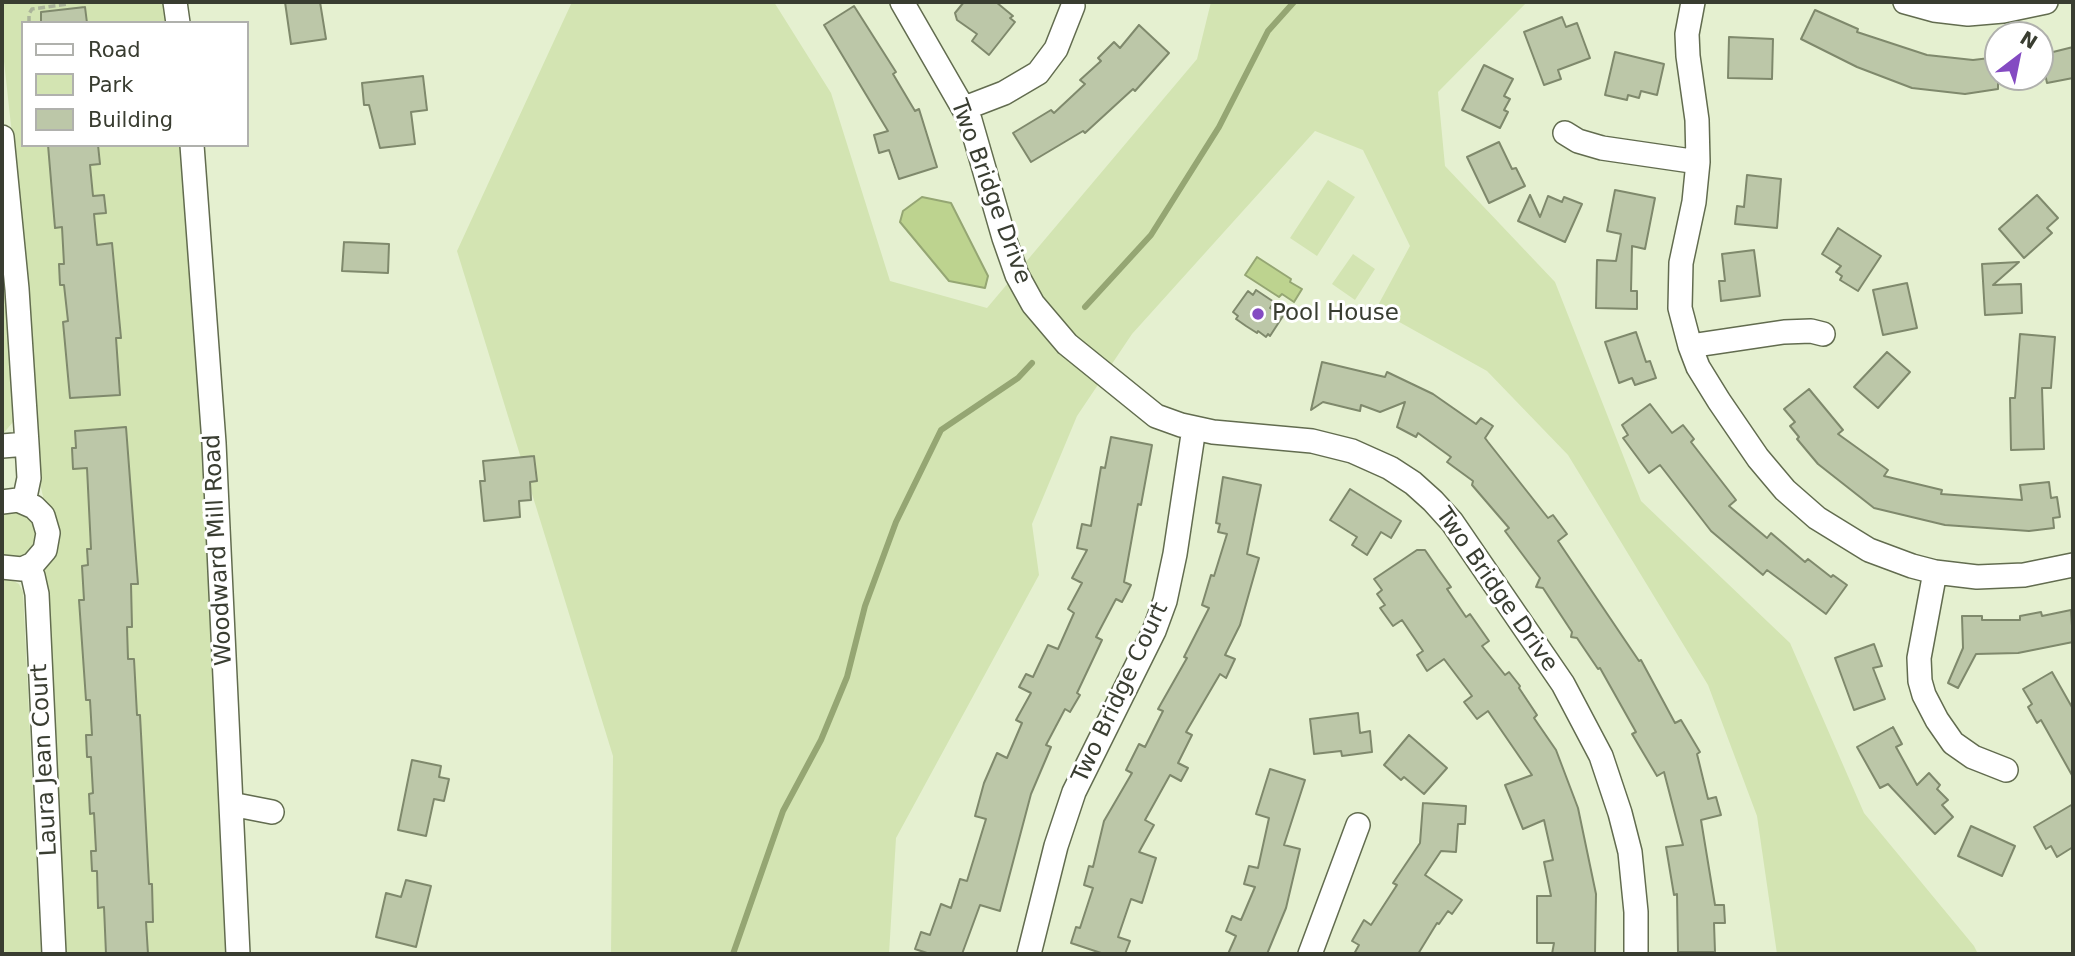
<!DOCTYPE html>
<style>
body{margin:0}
#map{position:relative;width:2075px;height:956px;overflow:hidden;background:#e5f0d0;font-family:"DejaVu Sans",sans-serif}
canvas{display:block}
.frame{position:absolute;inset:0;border:4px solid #393d31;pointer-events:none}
.legend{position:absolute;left:21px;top:21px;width:228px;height:126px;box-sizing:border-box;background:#fff;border:2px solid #b0b1ad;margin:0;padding:9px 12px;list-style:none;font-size:21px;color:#393d31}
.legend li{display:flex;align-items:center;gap:14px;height:35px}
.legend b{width:35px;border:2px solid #b0b1ad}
.north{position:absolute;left:1984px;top:21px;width:70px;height:70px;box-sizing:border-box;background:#fff;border:2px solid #b0b1ad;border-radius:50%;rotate:32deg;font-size:19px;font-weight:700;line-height:28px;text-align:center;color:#393d31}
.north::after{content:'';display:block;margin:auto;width:24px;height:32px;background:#844bc2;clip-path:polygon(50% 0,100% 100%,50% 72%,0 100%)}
</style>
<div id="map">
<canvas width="2075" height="956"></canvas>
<div class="frame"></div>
<ul class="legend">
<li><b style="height:9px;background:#fff"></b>Road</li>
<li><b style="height:19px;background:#d3e4b2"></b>Park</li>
<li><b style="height:19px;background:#bcc7a8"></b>Building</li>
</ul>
<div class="north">N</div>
</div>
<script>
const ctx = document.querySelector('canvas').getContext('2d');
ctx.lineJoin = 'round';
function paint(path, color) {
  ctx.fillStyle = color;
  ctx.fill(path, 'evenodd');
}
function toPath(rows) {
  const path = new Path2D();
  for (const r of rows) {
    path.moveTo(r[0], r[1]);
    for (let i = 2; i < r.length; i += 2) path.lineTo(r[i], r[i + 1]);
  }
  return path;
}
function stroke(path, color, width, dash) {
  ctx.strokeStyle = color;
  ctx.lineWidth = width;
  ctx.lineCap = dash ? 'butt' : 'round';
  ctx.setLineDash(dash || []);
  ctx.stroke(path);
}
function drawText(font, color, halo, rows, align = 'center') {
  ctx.font = font + ' "DejaVu Sans",sans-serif';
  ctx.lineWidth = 6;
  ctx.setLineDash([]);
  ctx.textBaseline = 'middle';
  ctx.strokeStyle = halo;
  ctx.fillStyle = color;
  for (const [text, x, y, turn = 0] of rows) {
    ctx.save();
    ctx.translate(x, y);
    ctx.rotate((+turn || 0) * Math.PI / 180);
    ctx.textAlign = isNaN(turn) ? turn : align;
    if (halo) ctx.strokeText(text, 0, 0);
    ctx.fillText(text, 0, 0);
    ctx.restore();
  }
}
paint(toPath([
 [2,2,165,2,168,23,23,23,23,145,182,145,204,422,229,954,63,954,45,573,45,506,40,483,21,217,2,43],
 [572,2,774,2,831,93,890,281,987,308,1197,59,1211,2,1527,2,1438,92,1445,166,1555,282,1641,501,1790,643,1864,813,1974,946,1978,954,1777,954,1757,816,1708,685,1568,455,1487,371,1376,309,1410,246,1363,150,1315,131,1132,334,1077,416,1032,524,1039,575,896,838,889,954,611,954,613,756,457,251],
 [1328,180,1355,197,1317,256,1290,238],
 [2,253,14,411,13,422,2,435],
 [1353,254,1375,269,1355,300,1332,284],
 [23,509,41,532,29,558,2,559,2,511],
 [2,575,19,584,23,592,41,954,2,954]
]), '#d3e4b2');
const water = toPath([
 [922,197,951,203,988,276,985,288,949,281,900,222,903,211,922,197],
 [1257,257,1291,279,1290,282,1302,289,1294,302,1282,294,1279,297,1245,275,1257,257]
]);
paint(water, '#bdd38f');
stroke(water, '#95a673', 2);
stroke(toPath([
 [1085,307,1151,235,1219,127,1268,31,1294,2],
 [733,954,783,811,821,740,847,677,865,606,896,522,941,430,1018,378,1032,363]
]), '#95a673', 6);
const building = toPath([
 [285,2,320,2,326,39,291,44,285,2],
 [964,2,996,2,1013,16,1010,18,1015,22,989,55,972,41,977,34,957,20,955,13,964,2],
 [854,6,896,72,893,74,915,111,919,109,937,167,899,179,889,150,879,153,874,135,888,131,824,25,854,6],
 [85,7,87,23,41,23,41,12,85,7],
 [1815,10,1858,29,1857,32,1927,55,1973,60,1998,57,1998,89,1965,94,1912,88,1857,67,1801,39,1815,10],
 [1562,17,1566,27,1577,23,1590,58,1558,70,1561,79,1544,85,1524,32,1562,17],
 [1139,25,1169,53,1135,91,1133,89,1085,133,1083,131,1031,162,1013,133,1051,110,1054,113,1085,84,1080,80,1101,61,1098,58,1114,42,1120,48,1139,25],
 [1729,37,1773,39,1772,79,1728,78,1729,37],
 [2073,47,2073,78,2047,83,2041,55,2073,47],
 [1615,52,1664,64,1657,95,1641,91,1639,98,1628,95,1627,100,1605,95,1615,52],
 [1484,65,1513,79,1504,96,1510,99,1504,110,1508,112,1500,128,1462,110,1484,65],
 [423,76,427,110,411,112,415,144,380,148,369,105,364,105,362,83,423,76],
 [1499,142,1512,169,1516,168,1525,186,1489,203,1467,157,1499,142],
 [48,145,98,145,100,164,90,165,93,196,104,195,106,213,94,214,97,245,112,243,121,338,116,338,120,395,70,398,63,322,68,321,64,285,60,285,59,264,64,264,62,227,55,228,48,145],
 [1747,175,1781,179,1777,228,1735,224,1737,206,1744,207,1747,175],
 [1615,190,1655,198,1645,249,1632,246,1631,291,1637,291,1637,309,1596,308,1597,260,1616,261,1621,234,1607,231,1615,190],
 [1530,195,1540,217,1548,196,1562,202,1564,197,1582,204,1565,242,1518,221,1530,195],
 [2037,195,2058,218,2047,228,2052,233,2024,258,1999,229,2037,195],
 [1838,228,1881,256,1858,291,1840,280,1842,276,1836,272,1841,266,1822,254,1838,228],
 [344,242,389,244,388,273,342,271,344,242],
 [1754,250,1760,296,1721,301,1719,281,1725,281,1722,254,1754,250],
 [2019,262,1993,285,2021,284,2022,313,1985,315,1982,264,2019,262],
 [1907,283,1917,328,1883,335,1873,290,1907,283],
 [1256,290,1274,302,1270,308,1283,316,1270,336,1268,334,1266,337,1258,331,1257,333,1246,326,1236,319,1238,316,1233,312,1248,291,1253,295,1256,290],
 [1636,332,1646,362,1650,361,1656,378,1635,385,1632,378,1619,383,1605,342,1636,332],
 [2020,334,2055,337,2051,388,2042,388,2044,449,2011,450,2010,398,2015,398,2020,334],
 [1887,352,1910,372,1878,408,1854,387,1887,352],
 [1322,362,1385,377,1387,372,1433,394,1476,424,1481,418,1493,426,1485,438,1488,442,1548,518,1553,515,1567,534,1558,541,1639,661,1641,660,1675,723,1681,720,1700,752,1697,754,1708,799,1716,797,1721,815,1701,820,1715,905,1724,905,1725,923,1714,923,1715,952,1678,952,1677,894,1674,895,1666,847,1683,845,1664,772,1657,776,1632,734,1636,732,1600,668,1598,669,1577,638,1571,637,1572,632,1543,588,1536,587,1540,578,1505,531,1509,528,1472,485,1473,481,1447,462,1451,457,1418,433,1416,437,1397,427,1405,402,1380,412,1361,405,1360,411,1323,402,1311,410,1322,362],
 [1809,389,1843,430,1838,434,1888,470,1884,476,1942,490,1941,494,2022,500,2020,485,2049,482,2051,498,2057,497,2060,517,2053,518,2054,528,2029,531,1945,525,1874,508,1818,464,1797,439,1799,437,1790,426,1795,422,1784,409,1809,389],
 [1650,404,1672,433,1683,425,1694,439,1691,442,1736,500,1729,506,1767,538,1771,533,1805,562,1808,559,1831,577,1833,575,1847,585,1826,614,1767,570,1763,575,1711,531,1660,465,1649,473,1623,438,1628,435,1622,425,1650,404],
 [126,427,138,584,131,584,132,627,127,627,128,659,134,659,137,715,140,715,149,884,152,884,153,922,146,922,148,954,106,954,104,907,98,908,97,871,92,871,91,851,96,851,94,813,90,814,89,794,93,793,91,757,87,757,86,735,92,735,90,700,86,700,79,600,84,600,82,566,88,565,87,549,91,549,87,468,73,469,72,448,76,448,75,431,126,427],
 [1111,437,1152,445,1141,505,1138,504,1124,582,1131,585,1122,602,1116,599,1096,637,1102,640,1077,693,1080,695,1070,712,1065,709,1046,745,1051,747,1031,794,1000,911,980,905,962,954,930,954,915,949,921,932,930,935,941,904,951,908,960,879,967,881,986,819,975,816,984,783,997,753,1007,758,1022,723,1016,720,1031,693,1019,687,1026,674,1033,677,1048,645,1058,649,1074,613,1068,609,1082,583,1072,578,1087,550,1077,548,1082,524,1091,526,1101,467,1105,468,1111,437],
 [534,456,537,481,530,482,531,500,519,501,520,517,484,521,480,481,485,481,483,461,534,456],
 [1223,477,1261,485,1247,554,1259,558,1240,625,1225,655,1235,659,1226,678,1220,674,1186,732,1192,735,1178,763,1188,768,1181,781,1170,775,1145,820,1154,825,1139,852,1156,858,1142,903,1131,899,1118,937,1130,941,1125,954,1104,954,1071,943,1076,927,1080,928,1093,888,1084,885,1089,866,1093,867,1104,821,1132,773,1126,770,1139,744,1145,747,1163,711,1158,709,1187,658,1184,657,1209,608,1202,605,1211,575,1214,576,1227,534,1218,532,1220,524,1216,523,1223,477],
 [1350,489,1401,521,1391,538,1381,532,1367,555,1352,545,1357,537,1330,520,1350,489],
 [1417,550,1425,550,1438,569,1451,587,1447,589,1466,617,1470,614,1489,641,1482,646,1505,675,1509,672,1520,686,1519,688,1537,715,1534,718,1556,750,1578,808,1596,894,1595,954,1552,954,1554,943,1537,943,1537,896,1551,896,1544,862,1553,860,1544,820,1523,829,1505,785,1532,775,1488,711,1477,719,1464,702,1472,696,1444,659,1427,671,1417,655,1423,651,1402,620,1393,626,1380,608,1385,605,1377,594,1382,590,1374,579,1417,550],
 [2071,610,2073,642,2018,653,1976,654,1958,688,1948,683,1963,648,1962,616,1982,616,1982,620,2020,620,2020,616,2041,612,2042,616,2071,610],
 [1874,644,1882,666,1873,668,1885,699,1854,710,1835,658,1874,644],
 [2052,672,2073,709,2073,777,2041,720,2037,723,2028,707,2032,704,2023,689,2052,672],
 [1358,713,1360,733,1370,731,1372,752,1342,756,1341,751,1314,754,1310,719,1358,713],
 [1893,727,1902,744,1896,747,1917,785,1929,773,1940,785,1937,789,1948,800,1942,805,1953,817,1935,834,1888,784,1880,788,1857,747,1893,727],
 [1409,735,1447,768,1424,794,1404,777,1401,780,1384,765,1409,735],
 [412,760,441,766,439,777,449,779,444,801,434,799,426,836,398,830,412,760],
 [1270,769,1305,780,1284,845,1300,849,1286,908,1267,954,1228,954,1236,936,1226,931,1232,916,1241,920,1255,887,1244,884,1249,866,1258,868,1269,818,1256,814,1270,769],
 [1423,803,1466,806,1465,824,1458,824,1456,852,1441,851,1425,875,1462,900,1452,914,1448,911,1439,924,1437,923,1418,954,1354,954,1359,945,1352,941,1364,920,1371,925,1397,885,1393,883,1420,843,1423,803],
 [2073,804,2073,847,2057,857,2051,846,2046,849,2034,827,2073,804],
 [1971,826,2015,846,2002,876,1958,856,1971,826],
 [406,880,431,886,416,947,376,937,386,893,401,897,406,880]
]);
paint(building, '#bcc7a8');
stroke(building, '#7f896c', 2);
const minor = toPath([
 [175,2,178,23],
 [902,2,970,120,1004,238,1017,275,1033,304,1067,344,1156,416,1181,425,1213,432,1312,441,1352,451,1390,468,1413,483,1433,501,1452,522,1563,684,1601,756,1620,813,1630,852,1636,912,1636,954],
 [1693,2,1687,34,1688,56,1697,120,1698,162,1694,202,1681,263,1680,308,1690,346,1698,367,1719,401,1758,458,1785,490,1817,518,1869,550,1912,566,1935,572,1977,577,2024,575,2073,565],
 [1905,2,1934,10,1968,14,2003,11,2046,2],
 [965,108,1004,93,1038,73,1056,49,1073,6],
 [1565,133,1578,141,1602,148,1698,162],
 [2,137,17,289,27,444,29,478,24,502],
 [192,145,214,443,238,954],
 [1690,346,1784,332,1811,331,1823,334],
 [2,446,27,444],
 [2,502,18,500,34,507,43,516,48,533,45,550,33,564,22,569,2,567],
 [28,567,33,576,37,594,54,954],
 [1935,572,1919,658,1920,681,1924,695,1937,720,1953,743,1973,757,2006,770],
 [231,804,272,812],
 [1029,954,1056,846,1074,792,1154,631,1165,601,1175,554,1194,428],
 [1310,954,1358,825]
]);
stroke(minor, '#626c4f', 26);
stroke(toPath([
 [29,23,29,14,32,9,68,4]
]), '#abb49a', 3.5, [7, 3.5]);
stroke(minor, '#fff', 23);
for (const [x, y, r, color] of [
 [1258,314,7,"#844bc2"]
]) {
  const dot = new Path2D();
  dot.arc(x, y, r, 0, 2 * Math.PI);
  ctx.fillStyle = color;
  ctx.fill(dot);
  stroke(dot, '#fff', 2.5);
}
drawText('23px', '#393d31', '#fff', [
 ["Two Bridge Drive",990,192,70],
 ["Woodward Mill Road",219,550,-93],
 ["Two Bridge Drive",1496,590,55],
 ["Two Bridge Court",1121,693,-65],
 ["Laura Jean Court",45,760,-93]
]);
drawText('23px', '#393d31', '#fff', [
 ["Pool House",1272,314]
], 'left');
</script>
